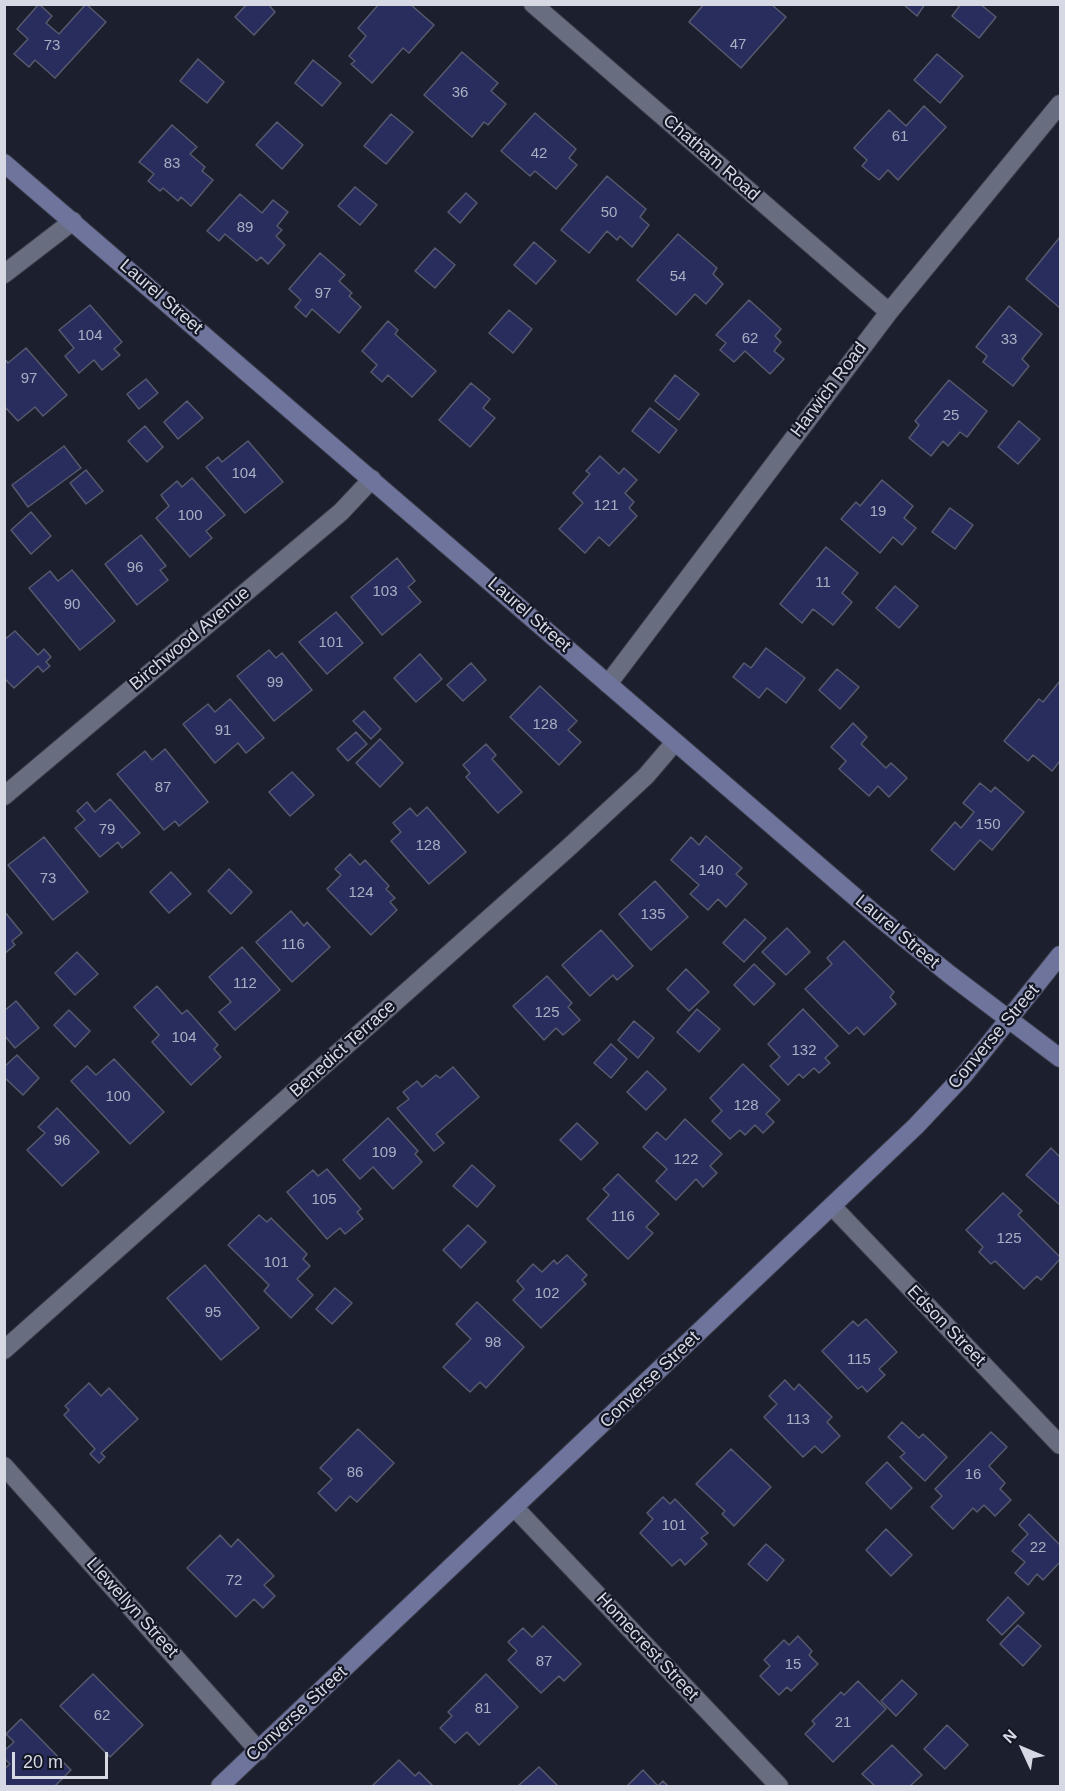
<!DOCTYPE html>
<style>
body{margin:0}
#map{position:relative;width:1065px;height:1791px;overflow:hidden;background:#1c1f2e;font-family:Helvetica,sans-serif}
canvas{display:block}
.frame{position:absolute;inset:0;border:6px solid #d6d9e3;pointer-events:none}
.north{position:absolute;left:993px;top:1719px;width:60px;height:60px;-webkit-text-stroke:4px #131624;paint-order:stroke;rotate:314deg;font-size:16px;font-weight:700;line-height:24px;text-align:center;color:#d6d9e3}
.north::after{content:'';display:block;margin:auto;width:21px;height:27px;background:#d6d9e3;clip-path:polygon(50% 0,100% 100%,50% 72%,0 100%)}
.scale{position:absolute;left:12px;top:1752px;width:96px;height:27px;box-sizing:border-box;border:3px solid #d6d9e3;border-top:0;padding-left:8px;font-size:18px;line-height:21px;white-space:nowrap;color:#d6d9e3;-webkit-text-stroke:4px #131624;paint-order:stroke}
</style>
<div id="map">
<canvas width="1065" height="1791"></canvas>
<div class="frame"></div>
<div class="north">N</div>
<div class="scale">20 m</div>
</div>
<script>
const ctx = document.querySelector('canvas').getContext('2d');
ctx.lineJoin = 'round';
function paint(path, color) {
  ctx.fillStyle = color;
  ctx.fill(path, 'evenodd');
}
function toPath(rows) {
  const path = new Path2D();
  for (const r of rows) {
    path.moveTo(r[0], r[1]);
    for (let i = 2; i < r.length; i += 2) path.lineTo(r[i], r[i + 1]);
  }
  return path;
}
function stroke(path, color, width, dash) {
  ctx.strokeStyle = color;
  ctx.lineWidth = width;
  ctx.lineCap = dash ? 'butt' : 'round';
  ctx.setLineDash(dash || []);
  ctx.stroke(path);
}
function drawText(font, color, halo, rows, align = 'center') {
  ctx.font = font + ' Helvetica,sans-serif';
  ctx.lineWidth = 4.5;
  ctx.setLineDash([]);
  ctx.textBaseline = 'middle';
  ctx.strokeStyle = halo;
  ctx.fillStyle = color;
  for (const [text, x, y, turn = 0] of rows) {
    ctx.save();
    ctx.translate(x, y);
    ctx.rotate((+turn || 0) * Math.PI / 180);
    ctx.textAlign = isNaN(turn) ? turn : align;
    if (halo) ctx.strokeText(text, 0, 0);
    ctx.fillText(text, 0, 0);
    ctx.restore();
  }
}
const building = toPath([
 [39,4,52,16,46,23,59,34,86,4,106,22,55,78,35,60,29,67,14,54,28,39,17,29,39,4],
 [247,4,268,4,275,12,254,35,235,17,247,4],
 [379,4,410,4,434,25,409,53,403,48,372,83,351,64,355,61,349,56,366,36,358,28,379,4],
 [704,4,771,4,786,17,741,68,689,22,704,4],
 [903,4,925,4,917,16,903,4],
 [961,4,980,4,996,17,979,38,952,16,961,4],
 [462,52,498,83,491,91,506,104,488,125,484,122,472,137,424,95,462,52],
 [937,54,963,76,940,103,914,80,937,54],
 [198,59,224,82,207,103,180,81,198,59],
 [313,60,341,83,322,106,295,83,313,60],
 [924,106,946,127,898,180,888,170,879,180,862,166,867,160,854,148,889,110,906,126,924,106],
 [535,113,576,149,569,158,577,165,556,189,535,171,530,176,501,151,535,113],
 [391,114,413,132,386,164,364,146,391,114],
 [277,122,303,145,282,169,256,145,277,122],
 [172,125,197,147,190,154,205,167,202,171,213,180,191,206,181,197,178,201,163,188,160,191,148,181,154,174,139,162,172,125],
 [607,176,646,209,640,217,649,225,632,247,620,236,617,240,607,231,589,253,561,230,607,176],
 [355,187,377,205,360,225,338,206,355,187],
 [466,193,477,203,460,223,448,212,466,193],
 [240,194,262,213,273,200,288,212,277,226,282,230,276,236,285,245,268,264,261,257,257,261,225,234,219,241,207,231,240,194],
 [678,234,717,268,713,274,723,284,706,304,695,294,676,315,637,280,678,234],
 [1060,237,1060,308,1026,279,1060,237],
 [534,242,556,261,536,284,514,265,534,242],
 [435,248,455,265,435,288,415,271,435,248],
 [320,253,345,275,339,281,352,293,349,296,361,307,339,333,312,309,306,317,295,307,301,300,289,289,320,253],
 [749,300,781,329,775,336,781,342,774,351,784,359,770,374,745,351,734,362,720,350,726,343,716,335,749,300],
 [90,305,122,342,114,349,120,355,102,370,94,360,79,373,65,356,74,348,59,330,90,305],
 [1009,306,1042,334,1022,359,1029,366,1013,386,983,362,987,356,976,347,1009,306],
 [509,310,532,329,513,353,489,333,509,310],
 [388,321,398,330,395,334,436,371,412,397,388,375,382,382,371,372,377,365,362,351,388,321],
 [26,348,67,395,43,416,35,407,18,421,4,406,4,358,8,363,26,348],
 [675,375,699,394,679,420,655,401,675,375],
 [146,379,158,393,139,409,127,394,146,379],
 [949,380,987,411,967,437,960,432,948,446,943,441,931,456,909,438,919,425,915,421,949,380],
 [471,383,490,399,483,408,495,418,470,447,439,420,471,383],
 [187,401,203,418,178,439,164,422,187,401],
 [650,408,677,430,659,453,632,431,650,408],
 [1019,421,1040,439,1018,464,998,447,1019,421],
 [145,426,163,447,147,462,128,441,145,426],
 [248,441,283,482,245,513,206,467,218,457,222,462,248,441],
 [64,446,81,468,28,507,12,485,64,446],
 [600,456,619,474,624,468,637,480,625,493,634,502,629,508,637,516,609,546,599,537,585,553,559,529,583,503,573,493,590,474,586,471,600,456],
 [86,470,103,491,86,504,70,483,86,470],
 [192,478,225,515,206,531,212,538,190,557,156,518,169,506,161,495,177,481,182,487,192,478],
 [882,480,913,506,904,518,916,528,902,545,893,537,880,553,841,519,856,502,860,506,882,480],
 [950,508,973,525,955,549,932,532,950,508],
 [31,512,51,536,31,554,11,530,31,512],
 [141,535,166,566,160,570,168,580,137,605,105,564,141,535],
 [826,547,858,573,842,593,852,602,833,625,813,609,802,623,780,604,826,547],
 [397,558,415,581,408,587,421,602,382,635,351,597,397,558],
 [72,570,115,621,80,650,29,588,50,571,58,581,72,570],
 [895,586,918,606,899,628,876,608,895,586],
 [336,612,363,643,327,674,299,642,336,612],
 [15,631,38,655,44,649,51,657,46,662,50,666,43,672,38,666,14,688,4,678,4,640,15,631],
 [766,648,805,678,786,703,767,688,759,698,733,677,744,663,751,668,766,648],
 [269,650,276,658,282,653,312,690,274,721,237,676,269,650],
 [420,654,442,679,416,702,394,678,420,654],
 [471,663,486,680,463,701,447,685,471,663],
 [837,669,859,687,840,709,819,690,837,669],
 [1060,681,1060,761,1052,771,1033,755,1028,761,1004,741,1039,699,1043,702,1060,681],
 [540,686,577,721,568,730,581,742,559,765,510,717,540,686],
 [230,699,264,738,246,753,238,743,215,763,183,724,208,704,215,712,230,699],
 [364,711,381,729,371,739,353,721,364,711],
 [853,723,867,737,861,744,886,768,891,763,907,778,889,797,878,786,869,796,839,769,846,761,831,747,853,723],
 [356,732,367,744,348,761,337,749,356,732],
 [380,739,403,763,380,787,356,763,380,739],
 [486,744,496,755,492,759,522,792,498,813,466,777,470,773,463,765,486,744],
 [165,749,208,802,179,826,175,821,164,830,117,774,145,751,152,760,165,749],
 [292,772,314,795,290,816,269,792,292,772],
 [980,783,991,792,995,787,1024,812,992,850,980,840,954,870,931,850,955,822,961,828,974,812,963,803,980,783],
 [110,799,140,833,122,848,118,842,100,857,75,828,85,820,77,811,87,802,95,812,110,799],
 [427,807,466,852,429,884,391,841,401,832,393,823,410,808,417,816,427,807],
 [706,836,742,868,736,874,747,884,726,907,718,899,708,910,690,894,699,885,671,860,691,837,699,845,706,836],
 [44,837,88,892,53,920,8,865,44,837],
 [350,854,360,865,365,860,389,886,386,889,395,898,390,902,397,910,371,935,327,889,341,875,335,869,350,854],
 [229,869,252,892,231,914,208,891,229,869],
 [171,872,191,894,169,913,150,892,171,872],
 [655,881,688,917,651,950,619,914,655,881],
 [4,911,22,933,12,941,15,945,4,954,4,911],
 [291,911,304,926,307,922,330,947,292,982,256,942,291,911],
 [745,919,766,938,744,962,723,943,745,919],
 [787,928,810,952,786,975,762,952,787,928],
 [601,930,633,966,617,980,613,975,590,996,562,965,601,930],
 [844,941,894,992,890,997,896,1004,864,1035,857,1027,849,1034,805,989,832,964,827,958,844,941],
 [242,947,280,990,235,1030,219,1012,231,1002,209,977,242,947],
 [77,952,98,974,75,995,55,973,77,952],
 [754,964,775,984,754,1005,734,985,754,964],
 [686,969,709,992,689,1011,667,989,686,969],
 [547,976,572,1003,568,1007,580,1020,563,1035,556,1028,544,1040,513,1006,547,976],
 [157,986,182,1014,187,1010,218,1045,214,1049,221,1057,191,1085,152,1042,159,1035,134,1007,157,986],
 [16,1001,39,1028,15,1048,4,1035,4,1011,16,1001],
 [697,1009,720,1029,699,1052,677,1032,697,1009],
 [803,1009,838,1046,825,1058,830,1063,819,1073,814,1068,803,1078,799,1074,788,1085,770,1066,780,1057,768,1044,803,1009],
 [69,1010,90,1031,75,1047,54,1025,69,1010],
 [634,1021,654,1038,638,1058,618,1040,634,1021],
 [611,1044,627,1059,611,1078,594,1063,611,1044],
 [17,1055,39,1078,23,1095,4,1077,4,1067,17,1055],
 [114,1059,164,1112,130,1144,71,1081,87,1066,96,1075,114,1059],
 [743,1064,780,1100,766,1114,774,1122,763,1133,755,1125,745,1135,740,1130,730,1139,712,1121,722,1111,710,1098,743,1064],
 [453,1067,479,1097,436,1134,444,1143,434,1151,397,1108,409,1099,403,1092,417,1081,422,1087,436,1075,440,1078,453,1067],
 [647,1071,666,1089,646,1110,627,1092,647,1071],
 [57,1108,99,1152,62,1186,27,1150,45,1133,38,1127,57,1108],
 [388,1118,418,1151,415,1154,422,1162,393,1189,373,1167,360,1179,343,1160,388,1118],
 [685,1119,722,1154,710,1166,717,1173,703,1187,696,1179,676,1200,656,1181,667,1169,643,1147,657,1132,666,1140,685,1119],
 [577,1123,598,1143,581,1160,560,1140,577,1123],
 [1051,1148,1060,1157,1060,1205,1026,1175,1051,1148],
 [472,1165,495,1186,477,1207,453,1186,472,1165],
 [327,1169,361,1209,357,1212,363,1219,345,1234,340,1228,327,1239,287,1192,313,1170,318,1176,327,1169],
 [618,1174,659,1214,646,1227,653,1233,628,1259,587,1219,609,1195,603,1189,618,1174],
 [1003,1193,1022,1211,1018,1215,1060,1257,1060,1259,1041,1280,1037,1276,1024,1289,995,1261,991,1264,979,1252,983,1247,966,1230,1003,1193],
 [259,1215,267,1222,271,1218,307,1254,303,1259,310,1266,297,1279,313,1295,291,1318,264,1291,269,1285,228,1245,259,1215],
 [468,1225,486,1242,461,1268,443,1250,468,1225],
 [567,1255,587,1275,582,1280,586,1284,541,1328,513,1300,524,1289,517,1281,533,1264,542,1272,554,1260,557,1264,567,1255],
 [205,1265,259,1328,221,1360,167,1298,205,1265],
 [335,1288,352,1303,332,1324,316,1309,335,1288],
 [477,1302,524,1347,486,1388,480,1382,470,1392,443,1367,471,1339,456,1324,477,1302],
 [866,1319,897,1352,879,1369,885,1375,867,1392,862,1386,858,1389,822,1351,853,1321,858,1326,866,1319],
 [785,1380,794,1390,799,1384,832,1417,827,1422,840,1436,822,1453,815,1446,803,1457,764,1417,777,1404,769,1396,785,1380],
 [89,1383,101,1396,109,1388,138,1419,101,1453,105,1457,99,1463,90,1454,95,1449,64,1415,69,1410,65,1406,89,1383],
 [902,1422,919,1438,923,1434,947,1457,925,1481,900,1457,905,1453,888,1437,902,1422],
 [358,1429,394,1463,357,1502,350,1496,336,1511,318,1493,332,1479,320,1468,358,1429],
 [991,1432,1007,1447,989,1466,1005,1483,1000,1489,1011,1500,995,1516,984,1505,977,1512,973,1508,953,1529,931,1507,942,1496,935,1489,991,1432],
 [731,1449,771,1487,734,1526,722,1514,725,1511,696,1484,731,1449],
 [887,1462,912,1488,891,1509,866,1483,887,1462],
 [663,1497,670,1504,675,1499,708,1533,701,1538,707,1544,685,1565,680,1559,672,1566,640,1533,653,1519,647,1513,663,1497],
 [1029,1514,1060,1545,1060,1562,1043,1580,1037,1574,1028,1585,1015,1573,1025,1562,1012,1551,1028,1534,1019,1525,1029,1514],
 [886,1529,912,1555,891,1576,866,1550,886,1529],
 [220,1535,231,1547,238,1539,274,1576,264,1585,275,1596,263,1608,254,1599,236,1617,187,1568,220,1535],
 [766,1544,784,1560,767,1581,748,1564,766,1544],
 [1008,1597,1024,1613,1002,1635,987,1620,1008,1597],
 [1018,1625,1041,1646,1023,1666,1000,1644,1018,1625],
 [543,1626,581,1664,564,1681,559,1676,541,1693,508,1660,517,1651,508,1642,523,1628,532,1637,543,1626],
 [798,1636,812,1651,809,1655,818,1664,791,1691,787,1687,779,1695,760,1676,770,1666,764,1660,784,1640,789,1645,798,1636],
 [93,1674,143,1725,110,1757,60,1706,93,1674],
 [486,1674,518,1707,479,1745,467,1732,455,1743,440,1728,452,1716,448,1712,486,1674],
 [902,1680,917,1694,896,1716,881,1701,902,1680],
 [858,1681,886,1709,833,1762,805,1734,815,1724,812,1721,841,1692,844,1695,858,1681],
 [21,1719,71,1770,55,1786,7,1786,4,1784,4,1769,10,1764,4,1758,4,1751,14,1742,6,1734,21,1719],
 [947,1725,968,1745,945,1769,924,1749,947,1725],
 [892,1745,922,1775,910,1786,875,1786,862,1774,892,1745],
 [399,1760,415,1776,419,1772,433,1786,372,1786,399,1760],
 [539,1767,558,1786,518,1786,539,1767],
 [643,1770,658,1786,663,1781,668,1786,627,1786,643,1770]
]);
paint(building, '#282d5e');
stroke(building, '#575a6d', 1.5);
const street = toPath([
 [533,4,889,312],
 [4,274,73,221],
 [608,684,889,312,1060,104],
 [4,796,341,512,372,479],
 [832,1206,1060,1445],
 [4,1350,567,849,646,776,675,742],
 [4,1466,259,1751],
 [515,1508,779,1786]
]);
const secondary = toPath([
 [4,163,876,915,949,974,1060,1058],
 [220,1786,916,1126,964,1075,1060,955]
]);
stroke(street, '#393b47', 20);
stroke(secondary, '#393b47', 20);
stroke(street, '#696d80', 18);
stroke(secondary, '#6e749c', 18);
drawText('15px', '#aaaec2', null, [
 ["47",738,45],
 ["73",52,46],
 ["36",460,93],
 ["61",900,137],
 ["42",539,154],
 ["83",172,164],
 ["50",609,213],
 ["89",245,228],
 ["54",678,277],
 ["97",323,294],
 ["104",90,336],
 ["62",750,339],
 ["33",1009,340],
 ["97",29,379],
 ["25",951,416],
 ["104",244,474],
 ["121",606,506],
 ["19",878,512],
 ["100",190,516],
 ["96",135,568],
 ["11",823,583],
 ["103",385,592],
 ["90",72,605],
 ["101",331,643],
 ["99",275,683],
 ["128",545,725],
 ["91",223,731],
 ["87",163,788],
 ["150",988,825],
 ["79",107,830],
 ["128",428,846],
 ["140",711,871],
 ["73",48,879],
 ["124",361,893],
 ["135",653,915],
 ["116",293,945],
 ["112",245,984],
 ["125",547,1013],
 ["104",184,1038],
 ["132",804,1051],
 ["100",118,1097],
 ["128",746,1106],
 ["96",62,1141],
 ["109",384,1153],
 ["122",686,1160],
 ["105",324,1200],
 ["116",623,1217],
 ["125",1009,1239],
 ["101",276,1263],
 ["102",547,1294],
 ["95",213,1313],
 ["98",493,1343],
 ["115",859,1360],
 ["113",798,1420],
 ["86",355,1473],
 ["16",973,1475],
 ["101",674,1526],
 ["22",1038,1548],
 ["72",234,1581],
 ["87",544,1662],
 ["15",793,1665],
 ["81",483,1709],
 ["62",102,1716],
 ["21",843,1723]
]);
drawText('18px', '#d6d9e3', '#131624', [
 ["Chatham Road",711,158,41],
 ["Laurel Street",161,297,41],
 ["Harwich Road",829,390,-53],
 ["Laurel Street",529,615,41],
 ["Birchwood Avenue",190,639,-40],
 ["Laurel Street",897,932,40],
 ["Converse Street",994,1037,-50],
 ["Benedict Terrace",343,1049,-42],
 ["Edson Street",946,1326,46],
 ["Converse Street",650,1380,-44],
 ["Llewellyn Street",132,1608,48],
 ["Homecrest Street",647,1647,47],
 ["Converse Street",297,1714,-43]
]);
</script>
